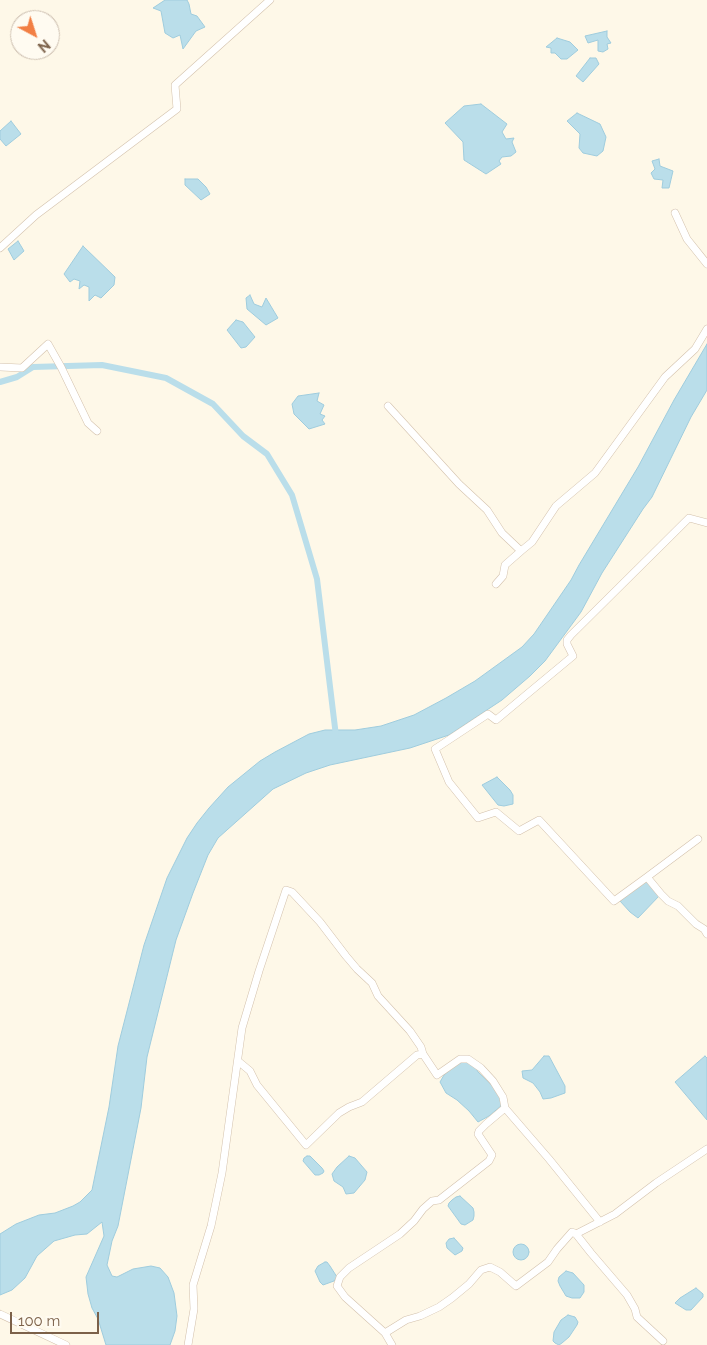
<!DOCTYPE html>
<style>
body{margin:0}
#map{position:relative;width:707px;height:1345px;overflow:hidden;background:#fef8e8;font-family:Raleway,sans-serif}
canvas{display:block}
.north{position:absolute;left:10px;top:10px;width:50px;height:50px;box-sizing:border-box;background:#fffbf1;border:1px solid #cbbdae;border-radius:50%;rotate:140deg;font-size:14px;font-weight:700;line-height:20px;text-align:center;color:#7c6149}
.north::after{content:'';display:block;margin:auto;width:18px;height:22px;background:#f27f44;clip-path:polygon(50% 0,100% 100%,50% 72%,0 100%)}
.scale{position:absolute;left:10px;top:1312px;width:89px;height:22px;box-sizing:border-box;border:2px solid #7c6149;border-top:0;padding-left:6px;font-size:15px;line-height:18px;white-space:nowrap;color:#7c6149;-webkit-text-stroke:4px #fffbf1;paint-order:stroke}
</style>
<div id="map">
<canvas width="707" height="1345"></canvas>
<div class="north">N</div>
<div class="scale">100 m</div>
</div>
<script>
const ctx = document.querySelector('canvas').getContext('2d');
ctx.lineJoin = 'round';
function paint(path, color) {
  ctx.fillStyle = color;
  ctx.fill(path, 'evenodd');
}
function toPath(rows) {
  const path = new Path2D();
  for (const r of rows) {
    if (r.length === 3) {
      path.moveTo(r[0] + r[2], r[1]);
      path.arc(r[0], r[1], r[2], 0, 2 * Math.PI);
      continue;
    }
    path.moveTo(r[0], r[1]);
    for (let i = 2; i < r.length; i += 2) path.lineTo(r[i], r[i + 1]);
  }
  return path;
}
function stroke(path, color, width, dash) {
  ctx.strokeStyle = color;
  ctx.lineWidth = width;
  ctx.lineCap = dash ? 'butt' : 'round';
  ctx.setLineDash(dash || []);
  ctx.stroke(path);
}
const water = toPath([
 [165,0,187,0,189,4,191,14,197,16,205,27,196,31,183,49,180,35,173,38,165,33,161,11,153,8,165,0],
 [607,31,607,37,611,43,607,44,608,49,603,52,598,51,598,40,588,43,585,36,607,31],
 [557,38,570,42,578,50,567,59,561,59,555,53,551,53,551,48,546,47,557,38],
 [590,58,596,58,599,64,583,82,576,76,590,58],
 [481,104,507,124,502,132,506,139,514,138,512,142,516,152,511,156,502,157,499,161,501,164,486,174,464,160,463,142,445,123,464,106,481,104],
 [577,113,600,124,606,137,603,151,597,156,583,153,579,148,580,134,567,121,577,113],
 [11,121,21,134,6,146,0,139,0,131,11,121],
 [659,159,660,166,673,171,669,188,662,188,663,180,654,179,651,173,655,169,652,161,659,159],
 [185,179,198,179,206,187,210,194,201,200,185,185,185,179],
 [18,241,24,251,14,260,8,249,18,241],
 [83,246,115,277,114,285,101,298,95,295,89,301,89,287,84,285,79,289,80,281,74,279,70,282,64,274,83,246],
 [250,295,254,304,262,307,266,298,278,318,266,325,247,309,246,298,250,295],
 [236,320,243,322,255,337,246,347,241,348,227,330,236,320],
 [707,344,707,390,691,417,652,497,643,509,602,573,581,612,545,661,530,676,502,700,449,735,410,748,330,765,306,773,273,789,218,838,208,855,193,893,176,940,147,1057,141,1108,118,1226,112,1241,107,1265,112,1276,117,1277,133,1269,151,1266,160,1268,168,1277,174,1293,177,1316,175,1331,170,1345,106,1345,98,1319,92,1308,88,1294,86,1277,104,1236,102,1222,87,1234,75,1235,54,1241,37,1256,25,1278,12,1290,0,1295,0,1234,16,1224,39,1215,55,1213,73,1206,80,1202,92,1190,109,1107,118,1046,144,945,167,878,187,838,197,823,209,808,228,787,260,761,275,752,309,734,325,730,355,730,381,726,414,715,446,698,475,681,522,647,534,634,571,580,579,565,638,467,674,400,707,344],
 [319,393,317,401,324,405,320,414,325,416,322,420,325,424,309,429,294,414,292,404,298,396,319,393],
 [497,777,510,790,513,795,513,804,504,806,498,805,482,785,497,777],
 [646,880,660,895,638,918,630,912,620,901,646,880],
 [544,1056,549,1056,565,1086,565,1093,551,1098,543,1099,540,1092,533,1083,523,1078,522,1071,532,1070,544,1056],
 [705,1056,707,1058,707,1120,675,1082,705,1056],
 [464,1060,475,1066,478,1072,498,1091,502,1105,489,1116,478,1122,469,1111,457,1100,446,1093,440,1082,444,1075,456,1064,464,1060],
 [307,1156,310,1156,322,1168,324,1171,323,1173,319,1175,315,1175,303,1161,304,1158,307,1156],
 [349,1156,355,1158,367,1172,365,1180,354,1193,346,1194,343,1187,334,1181,332,1174,337,1167,349,1156],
 [460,1196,473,1208,474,1212,474,1216,473,1220,465,1225,461,1224,448,1206,449,1203,452,1200,456,1197,460,1196],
 [454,1238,463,1248,462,1251,455,1255,447,1248,446,1243,449,1239,454,1238],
 [521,1252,8],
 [325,1262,327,1262,330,1266,337,1277,334,1281,323,1285,320,1282,315,1271,318,1266,325,1262],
 [566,1271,573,1273,584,1285,584,1292,580,1298,572,1298,566,1296,560,1286,558,1281,559,1277,566,1271],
 [696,1288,703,1294,703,1297,691,1310,686,1310,675,1303,680,1298,696,1288],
 [568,1315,575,1317,578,1322,577,1325,569,1337,562,1343,559,1345,555,1343,553,1341,554,1332,561,1320,568,1315]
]);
paint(water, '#badeea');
stroke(water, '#9fccdd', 1);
stroke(toPath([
 [0,382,17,377,33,367,102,365,166,378,213,404,243,436,267,454,292,495,317,579,336,736]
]), '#badeea', 6);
const street = toPath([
 [675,213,687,239,707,264],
 [0,248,36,215,177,109,175,85,270,0],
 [0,367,22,368,48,344,61,367,88,423,97,431],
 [388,406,459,484,487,510,502,533,521,551,532,542,556,506,595,473,665,377,695,349,707,329],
 [707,523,689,518,571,635,567,640,567,644,573,656,526,695,496,720,488,714,435,749,449,782,478,818,496,812,519,831,539,820,614,901,647,877,661,894,668,901,678,906,696,924,704,929,707,934],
 [496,584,503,576,505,565,521,551],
 [647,877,698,839],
 [238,1061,250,1071,257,1085,306,1145,339,1113,349,1107,362,1102,417,1055,423,1054,437,1075,460,1059,468,1059,481,1068,493,1081,503,1097,505,1108,549,1159,600,1222],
 [0,1314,66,1345],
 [385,1333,345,1297,337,1286,340,1277,349,1268,400,1234,414,1221,423,1209,432,1201,439,1200,489,1161,492,1155,478,1134,479,1131,486,1124,505,1108],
 [663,1341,637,1317,635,1309,627,1295,591,1253,576,1234,615,1214,656,1183,707,1149],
 [188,1345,194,1309,193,1285,211,1226,222,1173,242,1028,259,971,286,890,292,892,320,922,346,956,357,969,372,983,378,996,410,1031,421,1047,423,1054],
 [392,1345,385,1333,406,1320,420,1316,439,1307,452,1298,469,1284,481,1270,490,1267,500,1272,516,1286,548,1262,557,1249,572,1232,576,1234]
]);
stroke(street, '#d3c1ac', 8);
stroke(street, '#fff', 7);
</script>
